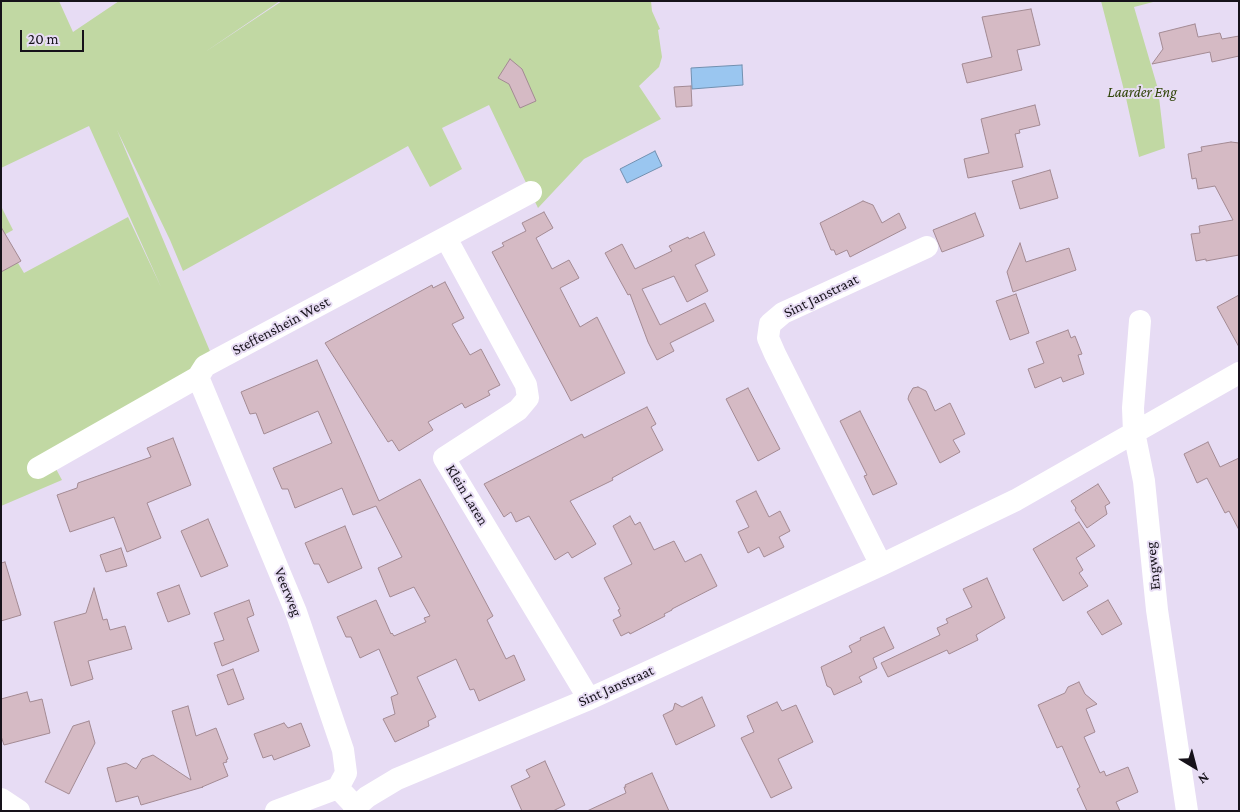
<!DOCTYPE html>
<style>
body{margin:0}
#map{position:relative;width:1240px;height:812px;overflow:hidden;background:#e7dcf4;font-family:"Crimson Pro",serif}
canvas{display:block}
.frame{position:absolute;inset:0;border:2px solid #16121a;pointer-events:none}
.north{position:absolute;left:1170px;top:742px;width:50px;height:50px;-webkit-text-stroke:4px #e7dcf4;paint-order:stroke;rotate:143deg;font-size:14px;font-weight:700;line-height:20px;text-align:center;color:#16121a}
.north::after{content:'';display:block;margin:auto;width:18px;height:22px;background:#16121a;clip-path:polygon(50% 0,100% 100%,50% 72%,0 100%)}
.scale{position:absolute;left:20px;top:30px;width:64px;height:22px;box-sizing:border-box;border:2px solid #16121a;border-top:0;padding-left:6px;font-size:15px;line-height:18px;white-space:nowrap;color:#16121a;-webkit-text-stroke:4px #e7dcf4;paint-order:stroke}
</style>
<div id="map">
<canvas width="1240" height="812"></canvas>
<div class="frame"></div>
<div class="north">N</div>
<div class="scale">20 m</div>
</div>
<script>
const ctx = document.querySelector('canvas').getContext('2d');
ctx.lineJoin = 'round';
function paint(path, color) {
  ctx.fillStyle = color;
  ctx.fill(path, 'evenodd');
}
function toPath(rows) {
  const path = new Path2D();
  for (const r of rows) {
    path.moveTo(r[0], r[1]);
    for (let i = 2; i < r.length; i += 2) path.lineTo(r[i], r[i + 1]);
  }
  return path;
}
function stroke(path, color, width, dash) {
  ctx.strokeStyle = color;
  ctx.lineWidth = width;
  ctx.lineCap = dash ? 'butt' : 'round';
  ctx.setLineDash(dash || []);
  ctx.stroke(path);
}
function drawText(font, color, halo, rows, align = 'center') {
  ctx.font = font + ' "Crimson Pro",serif';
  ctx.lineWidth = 4;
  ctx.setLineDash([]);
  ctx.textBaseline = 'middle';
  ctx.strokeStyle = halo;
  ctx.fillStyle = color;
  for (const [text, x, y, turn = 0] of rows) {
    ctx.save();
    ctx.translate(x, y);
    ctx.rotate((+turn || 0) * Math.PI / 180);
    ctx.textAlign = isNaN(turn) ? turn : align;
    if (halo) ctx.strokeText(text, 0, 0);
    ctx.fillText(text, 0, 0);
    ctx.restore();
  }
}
paint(toPath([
 [1,1,59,1,73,32,119,1,280,1,205,52,282,1,651,1,652,11,660,29,658,30,662,57,659,67,639,86,661,119,584,159,538,208,489,105,442,128,462,169,430,187,408,146,183,271,170,240,117,130,212,356,49,456,62,480,1,506,1,206,13,230,2,236,24,273,128,217,161,287,89,126,1,168],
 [1101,1,1157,1,1134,7,1158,89,1165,148,1139,157,1126,98]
]), '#c1d8a3');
const water = toPath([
 [742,65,743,85,692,89,691,68,742,65],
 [655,151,662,166,627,183,620,169,655,151]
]);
paint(water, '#9ac6f0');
stroke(water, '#7290b0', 1);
const building = toPath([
 [1031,9,1040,45,1017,50,1022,70,967,83,962,64,992,57,982,17,1031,9],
 [1195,24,1198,37,1220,33,1222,39,1239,36,1239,56,1212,62,1210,52,1152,64,1163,49,1159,33,1195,24],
 [510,59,522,69,536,101,520,108,509,84,498,78,510,59],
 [691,86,692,106,676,107,674,87,691,86],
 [1035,105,1040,125,1019,130,1020,133,1015,134,1023,167,968,178,964,159,989,153,981,119,1035,105],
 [1231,142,1239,143,1239,255,1206,261,1206,259,1196,261,1191,234,1200,233,1199,226,1233,220,1215,186,1198,189,1196,178,1192,179,1188,154,1202,151,1201,147,1231,142],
 [1050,170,1058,198,1020,209,1012,181,1050,170],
 [863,201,873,205,882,223,899,213,906,228,850,257,847,250,836,255,834,250,831,250,820,223,863,201],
 [544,212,553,228,536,238,552,269,569,260,579,278,560,288,580,327,597,317,625,373,571,401,492,252,504,246,502,243,526,231,522,223,544,212],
 [975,213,984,236,942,252,933,230,975,213],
 [1,227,21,261,1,272,1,227],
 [704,232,715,255,695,265,708,291,687,302,674,276,642,289,660,325,705,303,714,321,670,343,674,351,657,360,648,342,630,294,628,295,605,253,622,244,635,269,672,251,669,246,688,237,689,239,704,232],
 [1020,243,1026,262,1069,248,1076,270,1013,292,1007,272,1020,243],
 [445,282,464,318,452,324,470,355,481,349,500,385,488,391,490,395,465,408,462,403,428,422,433,430,399,451,392,440,388,442,325,343,432,285,433,288,445,282],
 [1016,294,1029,333,1010,340,996,301,1016,294],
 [1239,295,1239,347,1217,307,1239,295],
 [1068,330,1071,338,1075,336,1082,354,1078,355,1084,374,1063,382,1061,377,1035,388,1028,369,1044,363,1036,342,1068,330],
 [317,360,379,501,420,479,493,616,487,620,506,659,514,655,525,680,479,701,474,689,470,690,456,659,417,677,436,717,428,721,429,726,395,742,383,719,395,714,391,697,398,694,379,649,360,658,351,637,346,637,337,617,376,600,391,634,392,633,394,636,426,622,424,618,430,616,414,587,390,597,378,568,402,557,376,506,353,515,342,488,295,508,288,489,282,489,273,468,332,443,318,411,264,434,256,413,250,414,241,392,317,360],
 [918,387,926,391,935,411,950,403,965,434,953,440,960,452,940,463,908,399,909,395,913,388,918,387],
 [748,388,780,449,758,461,726,399,748,388],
 [647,407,656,424,651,427,663,450,612,478,613,480,570,501,596,544,572,558,568,552,555,560,529,516,516,522,511,512,504,517,484,484,582,434,584,438,647,407],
 [860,411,897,484,873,495,864,476,867,475,840,421,860,411],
 [173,438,191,485,147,503,161,538,127,552,114,517,70,532,57,495,77,488,78,483,151,457,147,448,173,438],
 [1208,442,1220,467,1239,458,1239,530,1229,511,1225,513,1207,478,1197,483,1184,454,1208,442],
 [1098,484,1110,503,1105,506,1107,514,1087,528,1075,510,1076,508,1071,501,1098,484],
 [756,491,769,517,780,511,790,531,779,537,784,547,764,557,759,547,748,553,738,532,749,527,736,501,756,491],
 [630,516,635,525,640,522,654,550,674,541,685,562,701,554,717,586,672,609,672,610,664,614,665,616,630,634,629,632,621,636,613,620,621,616,618,610,620,609,604,578,632,564,613,526,630,516],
 [208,519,228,566,201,577,181,531,208,519],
 [1079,522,1095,546,1076,558,1083,570,1079,573,1088,586,1063,601,1033,549,1079,522],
 [345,526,362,568,328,583,319,564,314,564,305,543,345,526],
 [121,548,127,566,106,572,100,555,121,548],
 [5,562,21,615,1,621,1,563,5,562],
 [987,578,1005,618,976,635,978,640,949,654,947,650,888,677,881,663,940,635,937,628,948,623,946,619,972,607,963,589,987,578],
 [179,585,190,614,168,622,157,593,179,585],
 [94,588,103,620,107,619,110,630,125,626,132,649,88,661,93,679,71,686,54,622,86,613,94,588],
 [249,600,254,615,247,618,259,651,222,666,214,643,224,640,214,613,249,600],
 [1108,600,1122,624,1102,635,1087,612,1108,600],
 [884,627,894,648,873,658,877,668,859,677,862,682,834,695,831,688,827,686,821,667,852,652,849,646,861,640,860,638,884,627],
 [233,669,244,699,228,705,217,675,233,669],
 [1079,682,1085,694,1097,704,1086,709,1095,732,1084,737,1100,773,1104,771,1106,776,1128,767,1138,792,1116,802,1120,811,1087,811,1077,789,1080,787,1062,746,1057,748,1038,705,1065,693,1068,687,1079,682],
 [27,692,30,702,42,699,50,733,4,745,1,736,1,699,27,692],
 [702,697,715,726,676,745,663,715,673,710,675,703,682,707,702,697],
 [777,702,782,711,796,705,813,742,778,759,792,788,771,798,741,738,754,732,747,716,777,702],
 [188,706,196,736,216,728,228,759,226,760,227,762,223,763,228,776,202,787,203,787,141,805,138,796,116,802,107,768,126,763,136,769,142,759,153,755,191,780,172,711,188,706],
 [89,721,95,743,69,794,45,782,73,726,89,721],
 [284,723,288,728,301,723,310,746,274,760,272,755,263,758,254,734,284,723],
 [545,761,565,805,553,811,522,811,511,786,530,777,526,770,545,761],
 [652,773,669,811,587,811,626,793,624,787,626,787,625,785,652,773]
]);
paint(building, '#d5bac4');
stroke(building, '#a38a93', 1);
stroke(toPath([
 [446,238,526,385,528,398,518,410,444,458,589,699],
 [1140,321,1133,408,1134,432,1144,481,1157,610,1187,811],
 [198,377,296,612,343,750,346,773,338,788,356,807],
 [38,468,198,377,205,366,531,192],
 [881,565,775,354,768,338,770,324,783,313,927,247],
 [1,799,19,811],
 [276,811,338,788],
 [354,811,356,807,367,797,397,779,589,699,881,565,1016,500,1239,373]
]), '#fff', 22);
drawText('italic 15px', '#304408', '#e7dcf4', [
 ["Laarder Eng",1142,92]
]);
drawText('15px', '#16121a', '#e7dcf4', [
 ["Sint Janstraat",821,296,-26],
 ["Steffenshein West",281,326,-28],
 ["Klein Laren",467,495,59],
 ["Engweg",1153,566,-96],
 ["Veerweg",288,592,68],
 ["Sint Janstraat",616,686,-24]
]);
</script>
